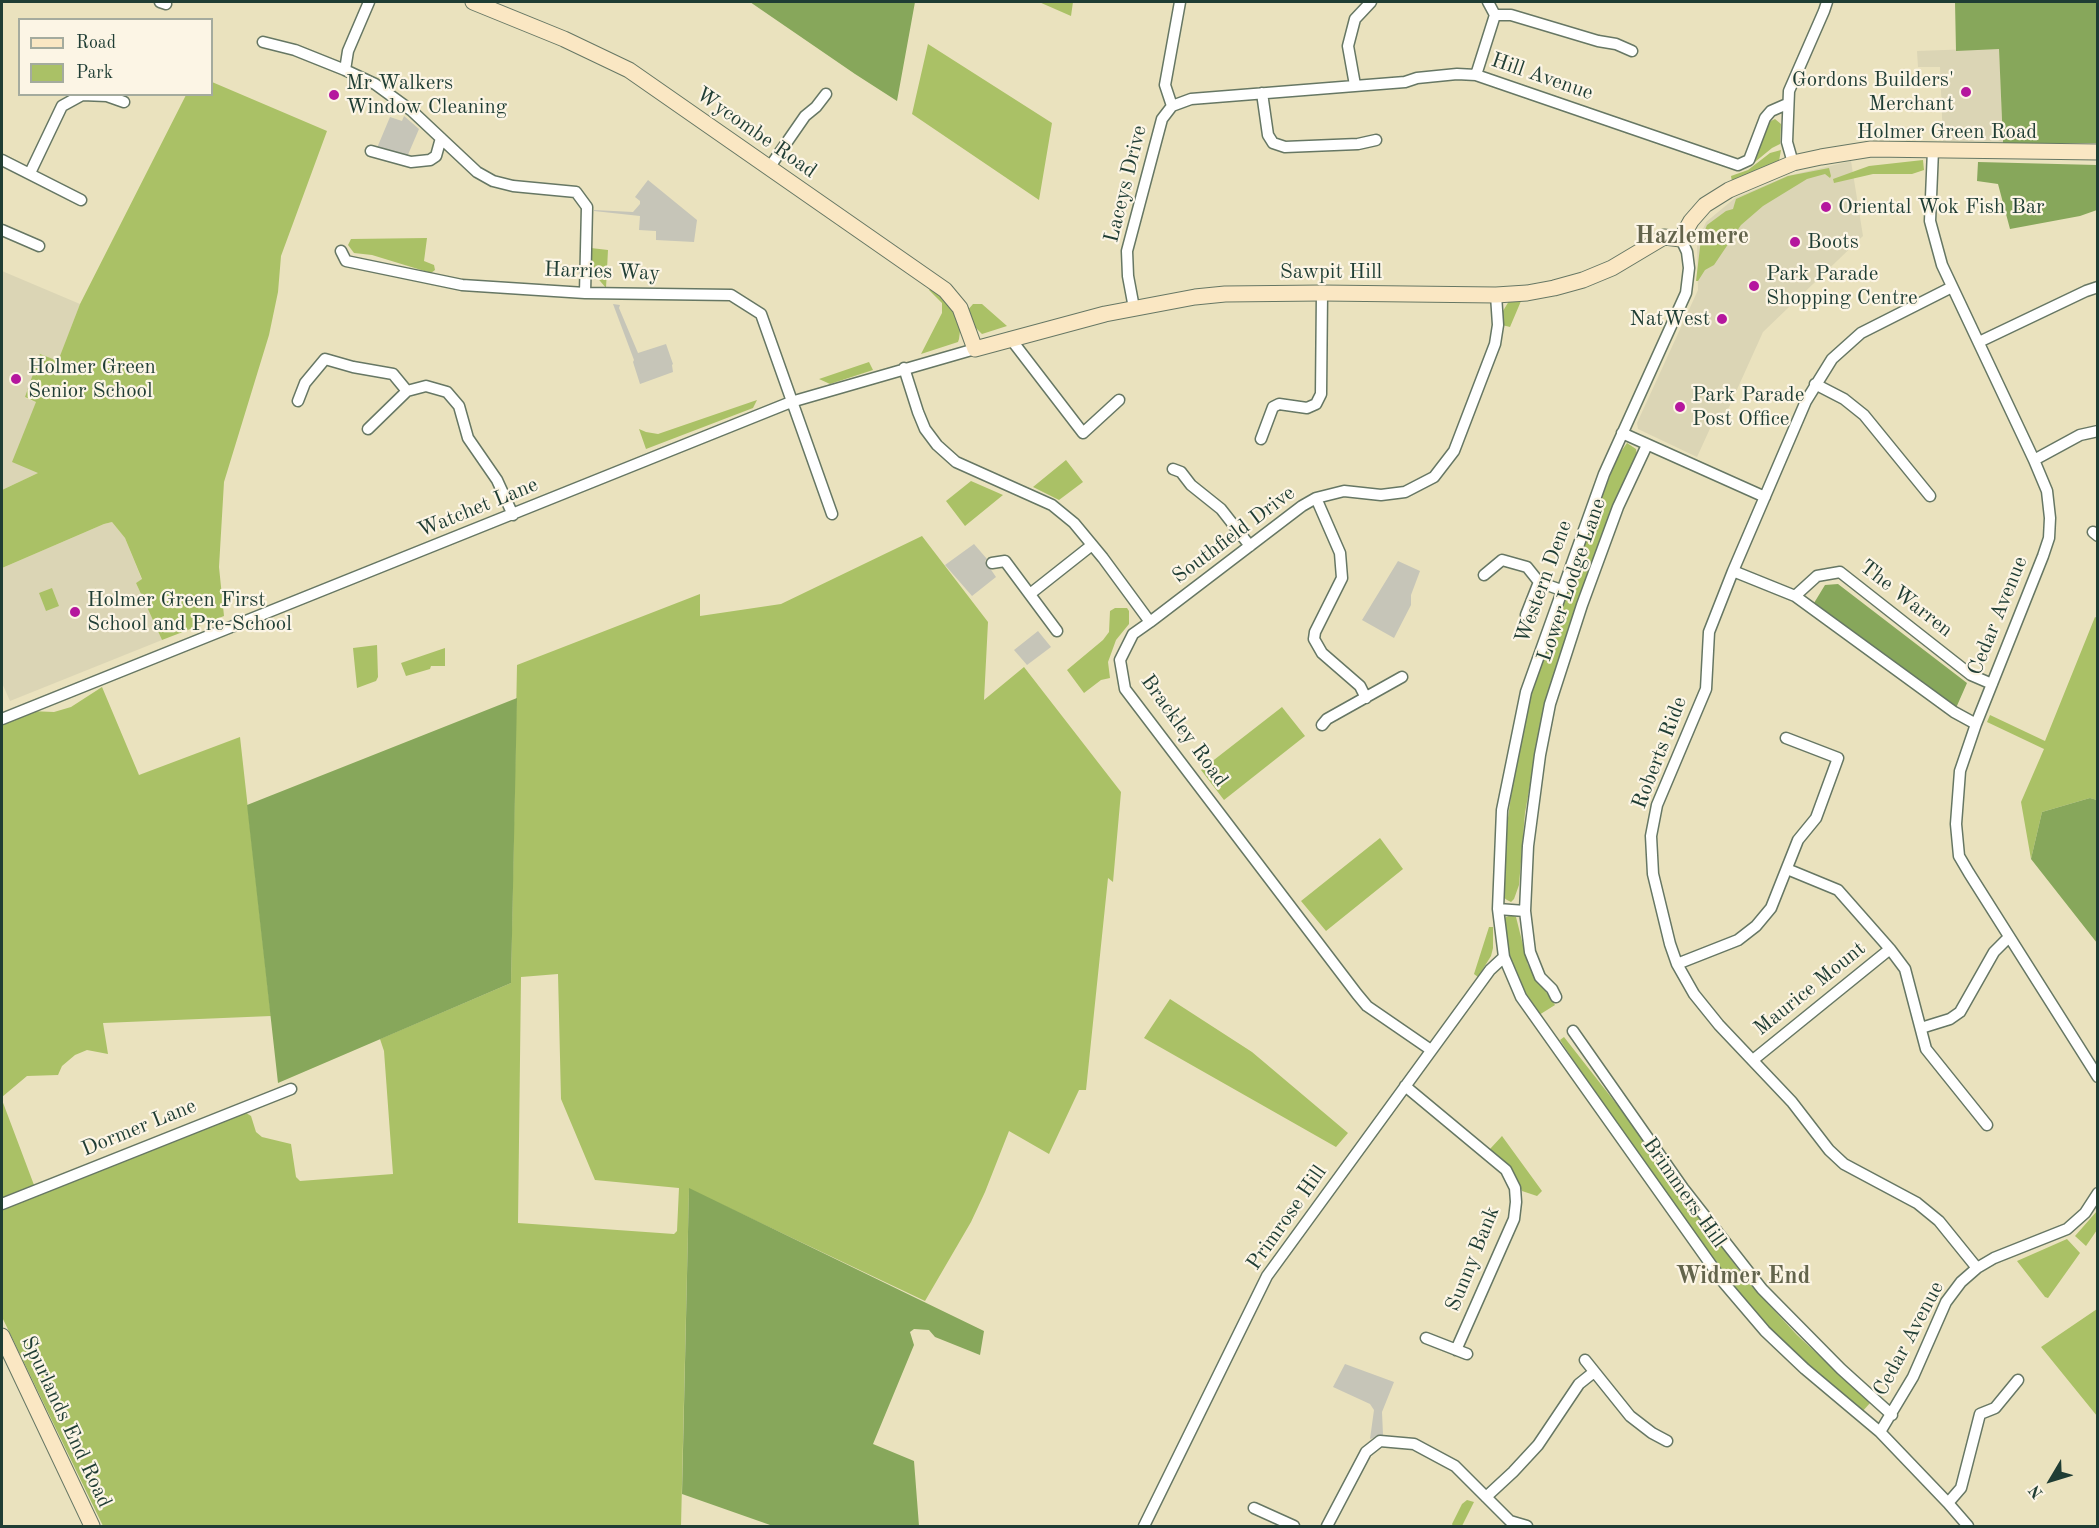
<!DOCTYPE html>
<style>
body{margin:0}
#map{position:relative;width:2099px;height:1528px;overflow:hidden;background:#eae2be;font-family:"Old Standard TT",serif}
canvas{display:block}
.frame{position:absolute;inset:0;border:3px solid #1f3d34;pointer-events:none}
.legend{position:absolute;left:18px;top:18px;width:195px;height:78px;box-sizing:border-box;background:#fcf5e5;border:2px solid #a4ab9e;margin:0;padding:8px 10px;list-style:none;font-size:18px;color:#1f3d34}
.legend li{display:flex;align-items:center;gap:12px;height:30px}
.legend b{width:30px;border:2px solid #a4ab9e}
.north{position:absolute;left:2021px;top:1450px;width:60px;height:60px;-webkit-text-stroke:4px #fcf5e5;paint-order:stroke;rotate:232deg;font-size:16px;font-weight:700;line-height:24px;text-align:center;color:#1f3d34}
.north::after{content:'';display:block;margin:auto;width:21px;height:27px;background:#1f3d34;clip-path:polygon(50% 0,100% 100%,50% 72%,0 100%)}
</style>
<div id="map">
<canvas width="2099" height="1528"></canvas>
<div class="frame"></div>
<ul class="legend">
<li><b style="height:8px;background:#fae7c3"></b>Road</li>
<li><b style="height:16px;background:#aac166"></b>Park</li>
</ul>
<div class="north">N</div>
</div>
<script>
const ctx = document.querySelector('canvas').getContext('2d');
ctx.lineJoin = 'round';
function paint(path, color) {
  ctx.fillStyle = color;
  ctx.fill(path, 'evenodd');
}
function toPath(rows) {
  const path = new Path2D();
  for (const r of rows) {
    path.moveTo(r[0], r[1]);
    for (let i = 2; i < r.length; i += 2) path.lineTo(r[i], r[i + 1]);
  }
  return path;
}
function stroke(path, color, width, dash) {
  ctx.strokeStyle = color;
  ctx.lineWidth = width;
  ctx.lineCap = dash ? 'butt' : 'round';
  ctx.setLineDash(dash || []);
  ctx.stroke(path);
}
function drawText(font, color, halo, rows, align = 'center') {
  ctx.font = font + ' "Old Standard TT",serif';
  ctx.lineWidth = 4.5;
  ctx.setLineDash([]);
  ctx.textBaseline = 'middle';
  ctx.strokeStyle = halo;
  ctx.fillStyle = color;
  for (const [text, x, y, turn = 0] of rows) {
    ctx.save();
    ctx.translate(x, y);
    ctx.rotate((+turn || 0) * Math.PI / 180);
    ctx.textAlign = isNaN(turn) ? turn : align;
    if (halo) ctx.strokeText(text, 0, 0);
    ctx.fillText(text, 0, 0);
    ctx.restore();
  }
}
paint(toPath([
 [1999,48,2003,143,1943,141,1940,67,1918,67,1917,51],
 [1851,161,1863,236,1763,332,1721,425,1713,422,1697,457,1638,429,1637,423,1698,290,1697,244,1706,222,1735,198,1787,176],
 [2,271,80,304,58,362,25,398,36,402,38,473,2,490],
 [112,522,125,538,142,580,136,583,162,640,10,701,2,683,2,568,104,524]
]), '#dbd5b5');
paint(toPath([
 [404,116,419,129,407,157,377,148,390,117,402,121],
 [648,180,697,220,694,242,656,240,656,231,639,230,640,216,594,211,594,210,633,212,640,204,640,201,635,197],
 [613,304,620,305,619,308,638,353,666,344,673,364,672,365,673,372,640,384,633,362,634,360],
 [974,544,987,559,985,561,996,577,972,596,945,565],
 [1398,561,1420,571,1411,595,1411,605,1394,638,1362,620],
 [1038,631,1051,647,1027,665,1014,650],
 [1345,1364,1394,1382,1382,1412,1383,1435,1370,1439,1374,1410,1370,1404,1333,1387]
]), '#c6c5b8');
paint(toPath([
 [1039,2,1073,2,1071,16],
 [928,44,1052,123,1039,200,912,114],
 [212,82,327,131,281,256,278,292,269,335,224,482,219,567,224,616,162,640,136,583,142,579,125,538,112,522,104,524,2,568,2,490,38,473,12,462,36,402,25,397,40,354,58,361,80,304,186,95,212,94],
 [1775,119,1781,124,1780,144,1772,148,1750,166,1769,122],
 [1781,150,1779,161,1774,165,1732,182,1731,176,1748,170,1770,153],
 [1923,160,1924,170,1912,174,1873,174,1834,183,1833,179,1869,166],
 [1829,168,1831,176,1830,178,1825,174,1807,179,1763,206,1741,225,1714,265,1705,270,1698,281,1696,281,1701,239,1707,225,1726,211,1733,209,1736,199,1788,176],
 [427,238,424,261,434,265,435,270,431,273,372,255,354,253,348,245,351,239],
 [591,248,608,250,606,288,589,268],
 [931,288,950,306,958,321,960,331,959,339,958,342,921,354,942,313,942,303,929,290],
 [1509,301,1521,301,1510,327,1502,325,1503,311],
 [973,304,982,304,1007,326,982,334,975,327,967,311],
 [869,362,873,370,830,384,819,379],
 [757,400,753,408,646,449,639,429,646,432,658,434],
 [1627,443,1636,449,1637,455,1543,712,1525,813,1519,885,1514,899,1511,902,1507,900,1503,897,1504,847,1512,789,1528,700,1594,516,1618,456],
 [1066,460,1083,482,1059,500,1033,487],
 [971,481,1003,495,965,526,946,501],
 [922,536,988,622,984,700,1024,667,1121,792,1113,882,1108,878,1086,1090,1079,1090,1049,1154,1009,1131,985,1192,971,1222,925,1301,689,1189,681,1526,103,1526,2,1317,2,1210,243,1111,251,1116,256,1132,262,1137,291,1144,296,1177,300,1181,393,1174,384,1051,380,1039,511,983,517,665,700,594,700,616,781,604],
 [558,974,561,1099,595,1180,679,1188,677,1231,674,1234,518,1223,521,977],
 [52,588,59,606,46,611,39,593],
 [1115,608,1127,608,1129,611,1129,624,1116,640,1108,662,1110,678,1101,680,1084,693,1067,670,1103,640,1109,632,1110,611],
 [2095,617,2097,618,2097,800,2090,798,2042,812,2031,859,2021,802,2044,749,1987,722,1990,715,2045,741],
 [377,645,378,677,376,681,357,688,353,648],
 [445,648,445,666,431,666,430,669,406,676,401,663],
 [102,687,139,775,240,737,271,1016,103,1023,108,1054,87,1050,75,1055,62,1066,58,1075,27,1076,2,1097,2,723,30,711,54,712,71,707],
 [1282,707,1305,736,1224,800,1201,770],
 [1380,838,1403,869,1326,931,1301,901],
 [1511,915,1516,917,1528,965,1555,1005,1539,1015,1523,989,1509,955,1503,925,1504,918],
 [1489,927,1493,927,1493,948,1491,956,1478,977,1474,974],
 [1170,999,1252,1052,1348,1133,1336,1147,1144,1038],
 [1564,1037,1629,1120,1746,1280,1797,1335,1870,1403,1862,1412,1797,1358,1746,1305,1627,1141,1560,1040],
 [2,1100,34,1185,2,1198],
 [1502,1136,1542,1191,1537,1196,1522,1191,1515,1176,1490,1149],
 [2097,1211,2097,1230,2086,1246,2075,1236],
 [2067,1239,2080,1253,2048,1298,2045,1297,2017,1261],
 [2097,1309,2097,1416,2041,1347],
 [1467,1500,1474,1502,1462,1526,1453,1526,1452,1524,1462,1504]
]), '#aac166');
paint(toPath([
 [750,2,915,2,897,101,855,74],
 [1955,2,2097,2,2097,143,2003,143,1999,49,1956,51],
 [1978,162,2097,165,2097,210,2080,216,2010,229,1998,184,1977,181],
 [1838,584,1967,683,1956,708,1814,603,1825,585],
 [517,698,511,983,278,1083,247,805],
 [2090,798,2097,800,2097,943,2031,859,2042,812],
 [689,1188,984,1331,980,1355,935,1337,929,1330,914,1329,910,1332,914,1345,873,1444,914,1461,919,1526,773,1526,682,1494]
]), '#87a75b');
const street = toPath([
 [160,2,166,4],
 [369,2,348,51,345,70,375,84,412,111,477,172,493,181,513,186,576,192,587,207,585,293],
 [1495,15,1511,15,1598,41,1616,44,1632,51],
 [263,42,295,50,345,70],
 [1476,75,1495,15,1488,2],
 [1355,85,1348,46,1355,19,1371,2],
 [1262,93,1268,135,1273,143,1285,147,1358,144,1376,140],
 [1172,106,1191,99,1405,82,1417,78,1457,74,1476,75,1738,165,1749,160,1765,118,1771,111,1787,104],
 [1933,150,1930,221,1942,265,2034,460,2047,491,2050,518,2049,538,2043,556,1976,724,1960,771,1956,824,1959,856,1969,873,2098,1077],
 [371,151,411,162,430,160,436,156,441,138],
 [2,160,81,200],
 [1793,163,1787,142,1789,91,1824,11,1827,2],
 [769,168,805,116,816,107,826,94],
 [30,173,62,106,82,95,107,96,124,102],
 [2,230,39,246],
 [1681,239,1687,252,1689,268,1686,293,1604,474,1526,692,1502,810,1498,909,1504,957,1521,997,1724,1283,1765,1331,1805,1369,1880,1432,1948,1503,1968,1526],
 [341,251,346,261,462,285,585,293,731,295,761,314,832,514],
 [1952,287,1861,333,1832,359,1806,401,1733,571,1709,632,1706,689,1657,805,1651,836,1653,874,1670,944,1677,964,1694,994,1719,1025,1792,1102,1829,1150,1844,1164,1917,1203,1939,1221,1977,1268],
 [1134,308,1128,276,1127,251,1162,119,1172,106,1165,85,1180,2],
 [1010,338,1083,433,1119,400],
 [1979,342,2086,291,2098,287],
 [904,368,918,412,925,429,937,445,956,462,1052,505,1074,523,1103,558,1150,622,1133,634,1120,660,1125,689,1357,994,1367,1006,1431,1050],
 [1815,384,1844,399,1864,415,1930,496],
 [298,401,305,383,325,359,353,367,393,374,407,391,426,386,447,392,459,406,468,438,497,480,513,515],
 [368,429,407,391],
 [1622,433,1765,497],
 [1261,439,1273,407,1279,404,1307,408,1316,404,1321,394,1322,293],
 [2034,460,2080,435,2098,431],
 [1173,469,1181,472,1191,485,1221,509,1250,546],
 [1316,498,1340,553,1342,578,1315,632,1314,639,1322,653,1360,686,1366,698],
 [2093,532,2098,536],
 [992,563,1005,561,1057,631],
 [1733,571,1795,596,1954,712,1976,724],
 [1484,575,1502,560,1527,567,1539,582,1561,590],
 [1030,594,1092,545],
 [1795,596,1817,576,1840,572,1971,675,1992,684],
 [1526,615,1539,582],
 [1150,622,1302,506,1316,498,1344,491,1381,495,1405,492,1434,477,1454,451,1495,344,1498,325,1496,295],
 [2,719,791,402,975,349],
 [1322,725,1327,719,1402,677],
 [1787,869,1838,890,1890,949,1905,969,1926,1049,1987,1125],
 [1498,909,1525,911],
 [1677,964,1738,940,1756,926,1771,908,1798,840,1816,818,1838,758,1786,738],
 [1556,997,1552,989,1540,977,1530,952,1525,911,1528,846,1540,755,1550,704,1582,605,1618,507,1647,445],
 [1921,1028,1950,1019,1960,1012,1994,952,2009,937],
 [1573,1031,1683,1188,1762,1289,1841,1369,1892,1415],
 [1753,1060,1890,949],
 [1405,1086,1506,1170,1515,1188,1516,1202,1514,1219,1456,1350],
 [2,1204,291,1089],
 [1426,1338,1467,1354],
 [1585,1360,1630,1416,1652,1433,1667,1441],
 [1880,1432,1913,1377,1946,1302,1961,1282,1977,1268,1994,1258,2067,1229,2085,1213,2098,1193],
 [1486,1497,1513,1472,1538,1445,1579,1384,1594,1372],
 [1948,1503,1961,1488,1980,1414,1995,1408,2018,1380],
 [1254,1508,1294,1526],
 [1144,1526,1267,1276,1490,970,1504,957],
 [1327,1526,1366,1452,1380,1441,1414,1444,1455,1466,1510,1521,1527,1526]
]);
const secondary = toPath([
 [473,2,564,39,629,70,945,290,960,308,975,349,1105,314,1195,297,1225,294,1322,293,1496,295,1527,293,1554,288,1583,280,1612,268,1664,237,1681,239,1691,221,1705,205,1729,190,1793,163,1821,157,1871,149,2098,152],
 [2,1336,92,1526]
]);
stroke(street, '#667764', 13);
stroke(secondary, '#667764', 17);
stroke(street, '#fff', 10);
stroke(secondary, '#fae7c3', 15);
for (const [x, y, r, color] of [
 [1966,92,6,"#b5179e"],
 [334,95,6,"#b5179e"],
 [1826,207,6,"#b5179e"],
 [1795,242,6,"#b5179e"],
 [1754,286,6,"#b5179e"],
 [1722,319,6,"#b5179e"],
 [16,379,6,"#b5179e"],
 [1680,407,6,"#b5179e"],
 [75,612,6,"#b5179e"]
]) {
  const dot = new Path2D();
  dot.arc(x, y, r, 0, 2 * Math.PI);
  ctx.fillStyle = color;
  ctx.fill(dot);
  stroke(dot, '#fcf5e5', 2);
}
drawText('21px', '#1f3d34', '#fcf5e5', [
 ["Hill Avenue",1542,77,19],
 ["Holmer Green Road",1947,132],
 ["Wycombe Road",756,133,35],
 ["Laceys Drive",1126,184,-76],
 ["Harries Way",602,272,2],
 ["Sawpit Hill",1331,272],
 ["Watchet Lane",478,508,-22],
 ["Southfield Drive",1234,535,-37],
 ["Lower Lodge Lane",1572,580,-71],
 ["Western Dene",1544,582,-70],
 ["The Warren",1906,599,38],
 ["Cedar Avenue",1998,616,-68],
 ["Brackley Road",1184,731,54],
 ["Roberts Ride",1660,753,-69],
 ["Maurice Mount",1810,989,-39],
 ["Dormer Lane",139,1128,-22],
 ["Brimmers Hill",1684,1193,55],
 ["Primrose Hill",1287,1218,-55],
 ["Sunny Bank",1473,1259,-68],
 ["Cedar Avenue",1909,1339,-62],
 ["Spurlands End Road",66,1422,65]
]);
drawText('21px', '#1f3d34', '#fcf5e5', [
 ["Gordons Builders'",1954,80,"right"],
 ["Merchant",1954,104,"right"],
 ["Mr Walkers",346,83],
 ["Window Cleaning",346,107],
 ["Oriental Wok Fish Bar",1838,207],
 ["Boots",1807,242],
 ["Park Parade",1766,274],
 ["Shopping Centre",1766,298],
 ["NatWest",1710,319,"right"],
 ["Holmer Green",28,367],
 ["Senior School",28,391],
 ["Park Parade",1692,395],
 ["Post Office",1692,419],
 ["Holmer Green First",87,600],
 ["School and Pre-School",87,624]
], 'left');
drawText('bold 24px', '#63644c', '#fcf5e5', [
 ["Hazlemere",1692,237],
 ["Widmer End",1743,1277]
]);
</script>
